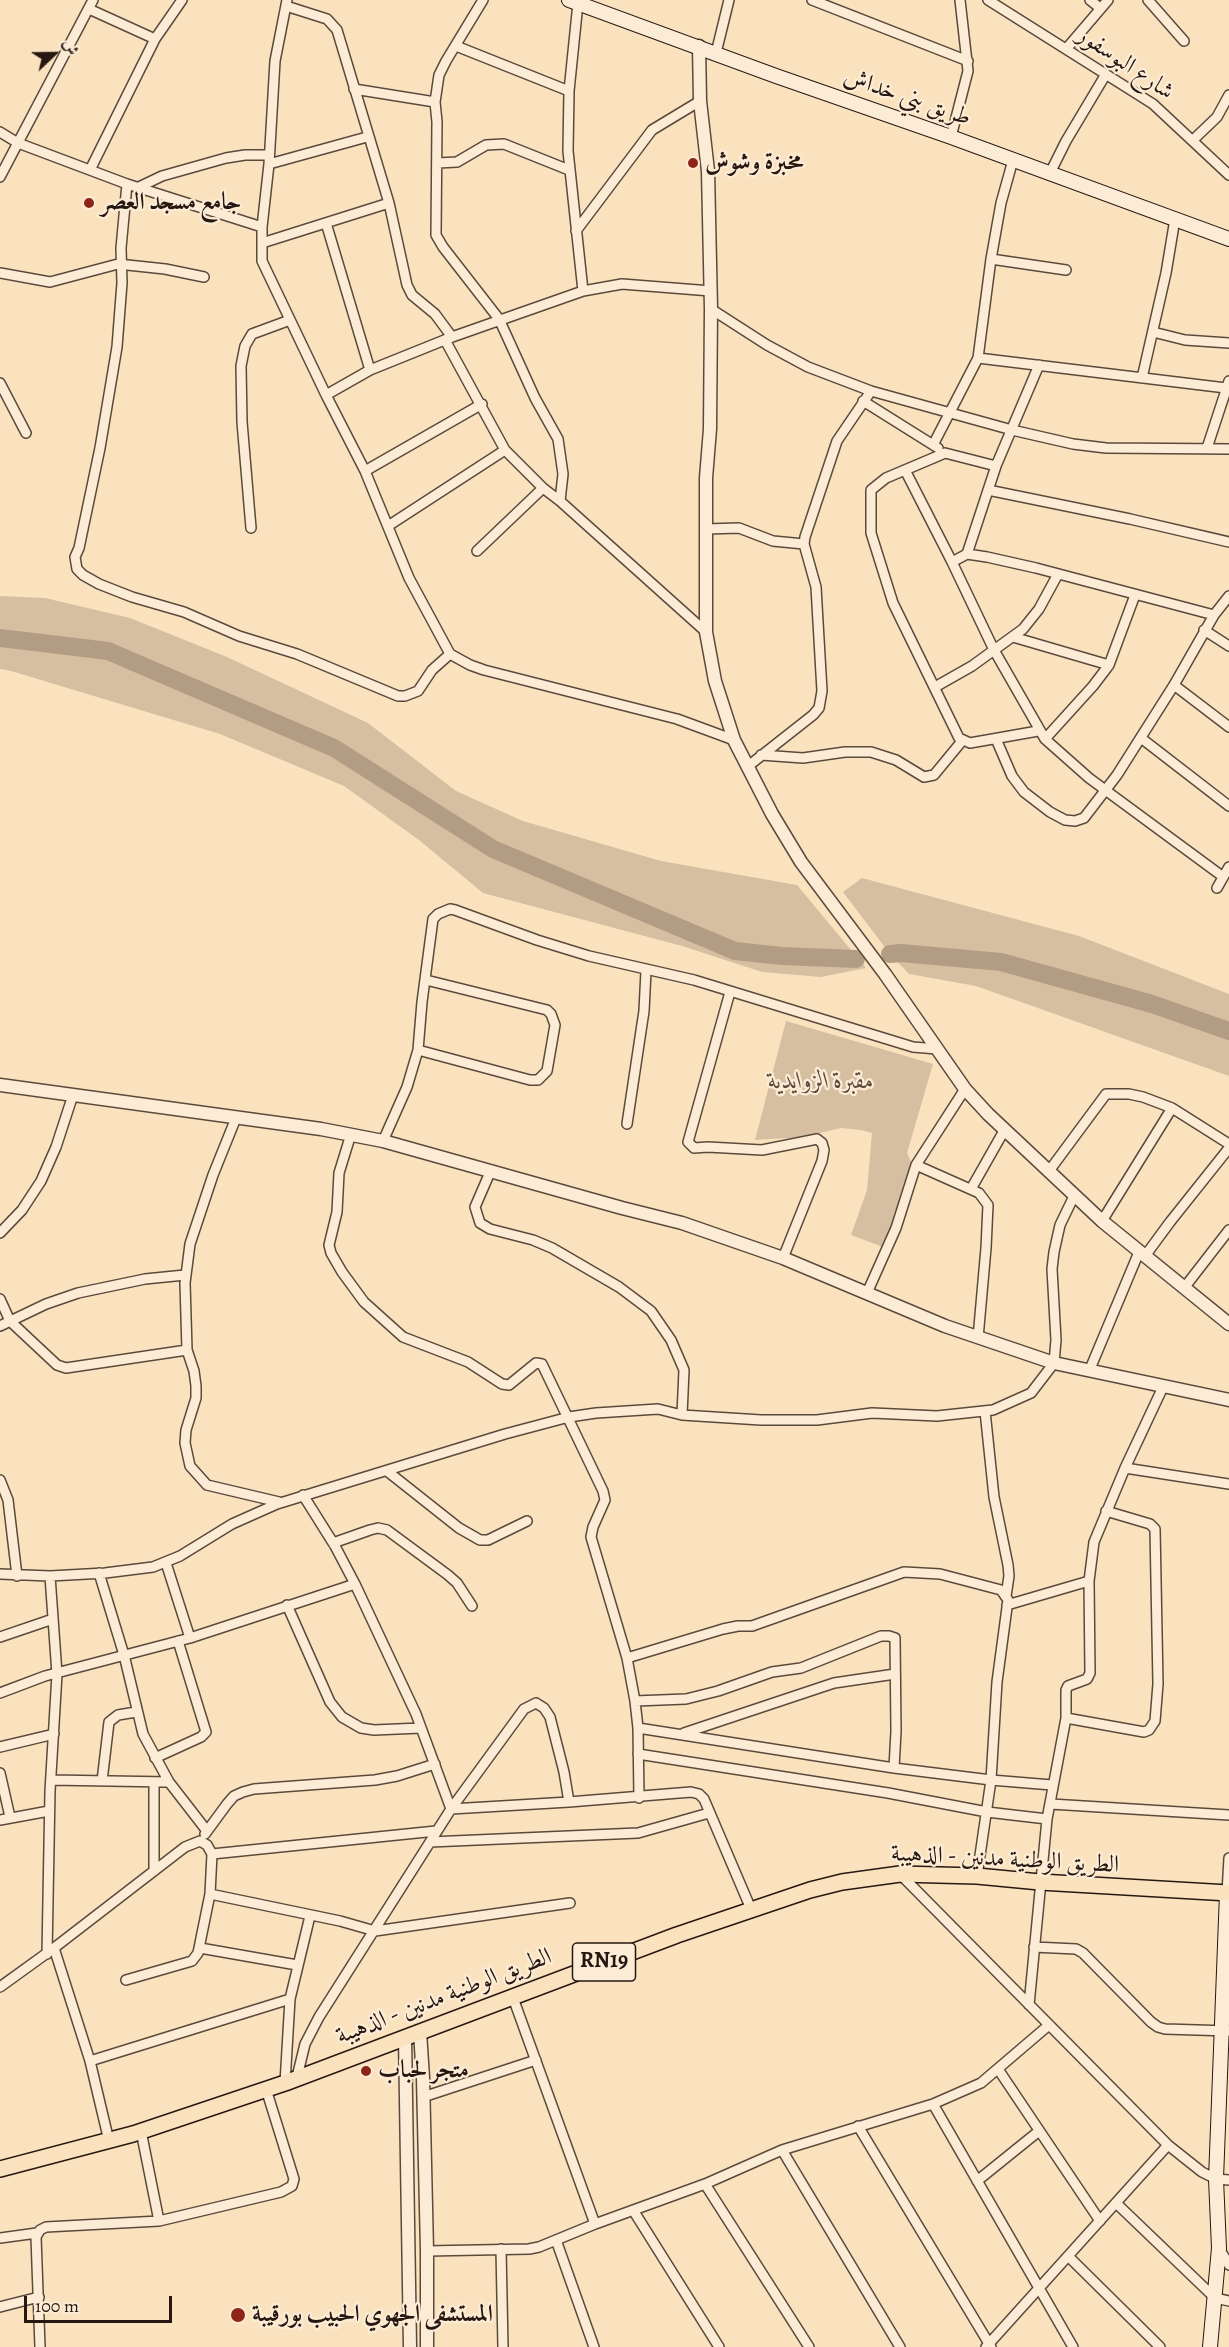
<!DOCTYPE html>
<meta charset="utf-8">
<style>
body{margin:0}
#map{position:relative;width:1229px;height:2347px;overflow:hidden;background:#fae2bf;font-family:Alegreya,Amiri,serif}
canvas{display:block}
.north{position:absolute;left:24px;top:24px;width:60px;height:60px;-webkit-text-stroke:4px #fcecd5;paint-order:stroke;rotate:68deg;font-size:16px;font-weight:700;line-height:24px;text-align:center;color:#261711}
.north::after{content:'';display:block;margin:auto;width:21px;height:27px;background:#261711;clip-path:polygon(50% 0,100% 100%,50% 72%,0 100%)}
.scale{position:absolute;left:24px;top:2296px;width:148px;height:27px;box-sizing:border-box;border:3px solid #261711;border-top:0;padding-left:8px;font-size:18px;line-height:21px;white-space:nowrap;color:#261711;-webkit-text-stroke:4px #fcecd5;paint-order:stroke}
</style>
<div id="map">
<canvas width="1229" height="2347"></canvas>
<div class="north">ش</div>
<div class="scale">100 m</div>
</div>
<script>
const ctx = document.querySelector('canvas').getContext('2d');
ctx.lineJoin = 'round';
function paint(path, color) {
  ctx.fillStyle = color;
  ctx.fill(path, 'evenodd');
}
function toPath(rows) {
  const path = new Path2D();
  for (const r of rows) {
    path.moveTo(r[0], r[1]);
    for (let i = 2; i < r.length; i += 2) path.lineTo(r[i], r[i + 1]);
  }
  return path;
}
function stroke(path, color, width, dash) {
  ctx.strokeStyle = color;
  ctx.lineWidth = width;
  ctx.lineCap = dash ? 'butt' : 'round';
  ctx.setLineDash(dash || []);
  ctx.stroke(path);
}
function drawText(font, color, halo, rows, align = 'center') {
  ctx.font = font + ' Alegreya,Amiri,serif';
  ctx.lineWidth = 4.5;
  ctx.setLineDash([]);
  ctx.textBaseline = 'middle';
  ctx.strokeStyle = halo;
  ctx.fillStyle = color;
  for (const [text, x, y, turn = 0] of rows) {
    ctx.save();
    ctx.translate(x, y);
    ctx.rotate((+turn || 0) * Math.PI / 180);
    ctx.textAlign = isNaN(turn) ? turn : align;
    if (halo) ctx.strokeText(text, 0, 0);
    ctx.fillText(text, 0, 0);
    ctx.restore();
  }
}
paint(toPath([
 [0,596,45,598,130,618,227,657,368,723,456,791,523,821,661,861,797,885,866,968,821,977,762,972,682,946,483,893,419,840,344,786,220,734,11,671,0,669],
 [862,878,1079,936,1229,994,1229,1076,976,986,909,974,890,954,843,892],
 [786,1021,933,1064,907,1153,913,1166,899,1215,883,1247,851,1235,867,1190,872,1133,861,1130,841,1128,803,1137,755,1140]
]), '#d6bfa1');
stroke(toPath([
 [0,638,108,651,334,748,493,849,735,951,782,956,856,959],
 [890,954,901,953,1001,962,1152,1004,1229,1031]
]), '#b29d84', 18);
const minor = toPath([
 [287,0,275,61,269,164,262,227,262,261,326,395,365,471,409,578,450,654,470,665,484,670,677,719,734,740],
 [483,0,446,61,439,75,435,102,437,122,436,235,443,247,499,319,535,398,558,439,563,474,560,501],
 [812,0,968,61],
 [988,0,1153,104,1229,175],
 [1090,0,1100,8],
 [1148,0,1184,41],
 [578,3,569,91,568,151,583,291],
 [286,6,327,19,337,30,389,203,407,285,412,295,435,314,452,337],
 [89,9,155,39],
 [456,46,569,91],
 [1067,48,1108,0],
 [716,53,729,0],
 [354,89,435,102],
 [0,132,18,143,127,184,262,227],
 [951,137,968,71,960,0],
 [1193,140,1217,117,1229,95],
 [438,163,457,162,486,145,504,144,569,170],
 [269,164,367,137],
 [90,170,155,39,182,0],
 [1050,173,1066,141,1106,74],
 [0,177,93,0],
 [127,184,121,248,122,283,117,347,100,448,79,548,75,557,77,569,83,575,99,584,132,597,184,612,239,636,297,654,398,696,405,696,418,691,432,670,450,654],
 [139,187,162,176,226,158,245,155,269,155],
 [326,223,370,370],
 [576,231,652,130,700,101],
 [262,243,389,203],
 [991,259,1066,270],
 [0,273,50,282,118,264,165,269,204,277],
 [711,309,767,345,808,367,871,391,1012,430,1073,444,1106,448,1229,449],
 [1153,332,1185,340,1229,343],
 [445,340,505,450,543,488,560,501,706,632],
 [978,358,1226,388],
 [1142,378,1166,273,1175,219],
 [0,383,26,433],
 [326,395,370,370,452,337,583,291,622,284,711,291],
 [863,401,938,448],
 [933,445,978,358,991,259,1001,203,1013,160],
 [1207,448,1229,381],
 [996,466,945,453,886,478,871,490,871,533,893,603,959,738,970,743,1038,731],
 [905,470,952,562,994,650,1045,739,1089,778,1222,876],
 [365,471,482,404],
 [988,490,1130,519,1229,542],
 [388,526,505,450],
 [251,528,242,422,241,366,245,346,252,334,290,320],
 [706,529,739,528,773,541,804,544],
 [477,551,543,488],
 [967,554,996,466,1039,365],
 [952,562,967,554,987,557,1036,568,1214,615],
 [1204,630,1229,646],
 [1013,637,1109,665],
 [1174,685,1229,727],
 [935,687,972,666,1023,629,1039,609,1058,574],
 [1141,738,1229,806],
 [996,739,1012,776,1024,792,1050,812,1065,820,1075,821,1084,818,1117,775,1174,685,1214,615,1229,596],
 [1045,739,1093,686,1109,665,1135,595],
 [761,755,803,758,845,752,871,752,896,760,924,777,934,775,962,741],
 [747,767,813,715,819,708,822,691,816,587,804,544,805,537,837,441,871,391],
 [1217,888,1229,867],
 [730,992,688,1142,694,1148,708,1147,762,1150,817,1139,822,1143,824,1150,822,1161,783,1258],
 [418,1050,530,1080,538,1080,547,1071,555,1025,551,1014,547,1010,426,980],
 [627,1124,644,1011,646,971],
 [351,1134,339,1173,337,1212,329,1245,331,1253,342,1272,364,1302,403,1337,468,1362,502,1384,509,1385,536,1363,542,1364,603,1491,605,1500,593,1527,591,1537,627,1658,635,1701,638,1728,639,1798],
 [383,1141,407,1087,418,1050,422,1002,433,919,438,914,450,909,455,910,537,940,589,956,694,980,913,1047,937,1049],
 [916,1165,979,1193,988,1205,986,1248,978,1338],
 [491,1170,475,1207,480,1223,490,1229,533,1240,552,1248,619,1287,651,1311,671,1340,684,1370,682,1415],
 [1049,1171,1106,1094,1129,1094,1143,1097,1172,1108,1229,1144],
 [971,1189,1005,1129],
 [1102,1221,1172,1108],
 [0,1233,22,1210,41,1181,56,1147,73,1095],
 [1145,1256,1170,1222,1229,1148],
 [1184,1288,1229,1230],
 [867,1293,896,1228,916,1165,965,1089],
 [0,1299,10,1321,57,1365,66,1368,187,1350,185,1283,190,1244,213,1175,236,1118],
 [0,1326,46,1304,78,1293,145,1279,185,1275],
 [187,1350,194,1371,196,1386,196,1398,186,1430,185,1443,190,1466,207,1485,279,1502],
 [1090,1369,1139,1252],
 [985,1411,994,1497,1008,1565,1009,1576,1006,1596],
 [1125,1468,1229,1484],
 [387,1471,459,1528,480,1540,488,1540,527,1521],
 [0,1480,8,1500,17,1576],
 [333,1543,370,1530,378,1528,387,1530,448,1575,457,1583,472,1606],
 [166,1563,190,1638],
 [99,1573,124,1655,143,1734,169,1782,207,1831],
 [0,1574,50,1576,105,1573,153,1567,180,1556,232,1524,277,1504,505,1434,569,1417,596,1413,658,1409,682,1415,761,1420,817,1420,872,1413,937,1416,993,1410,1031,1393,1054,1363,1056,1340,1052,1269,1054,1252,1060,1225,1074,1196],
 [287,1605,330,1702,342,1717,361,1728,374,1730,421,1728],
 [1007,1605,1089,1581],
 [0,1637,53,1619],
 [627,1658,723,1629,738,1626,752,1626,904,1572,940,1574,1001,1590,1008,1600,997,1682,991,1780,977,1876],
 [0,1693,45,1676,190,1638,355,1584],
 [635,1701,686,1699,718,1691,772,1672,801,1668,881,1636,889,1636,895,1638,896,1731,894,1768],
 [536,1703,544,1708,550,1717,564,1772,569,1802,451,1809,524,1709,536,1703],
 [1066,1718,1144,1732,1149,1730,1155,1721,1158,1684,1155,1529,1150,1524,1106,1511],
 [638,1728,894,1768,991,1780,1052,1785],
 [684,1733,834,1683,895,1674],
 [0,1747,54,1734],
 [638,1754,888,1793,987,1812,1047,1819],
 [155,1758,201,1737,206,1732,178,1641],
 [0,1773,10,1817],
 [51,1780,169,1782],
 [102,1781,109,1722,118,1715,136,1712],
 [154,1782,154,1871],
 [569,1802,691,1792,699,1794,704,1799,751,1909],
 [1051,1804,1229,1815],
 [0,1820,49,1811],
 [205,1834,227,1804,234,1796,243,1792,254,1789,375,1780,397,1776,435,1764],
 [430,1842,638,1833,709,1813],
 [212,1854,436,1831],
 [900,1874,1168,2145,1202,2172,1216,2179,1229,2180],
 [1227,1893,1229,1858],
 [210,1894,340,1921,375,1931,570,1903],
 [1034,1947,1076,1949,1083,1953,1151,2022,1158,2027,1165,2029,1229,2031],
 [54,1948,90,2061,109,2141],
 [200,1948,297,1965],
 [47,1954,50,1791,57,1674,50,1576],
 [0,1987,54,1948,185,1847,200,1841,207,1845,212,1854,210,1894,198,1953,192,1961,126,1980],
 [512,1995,595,2224],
 [1029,2005,1047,1819,1066,1718,1066,1690,1068,1686,1087,1679,1090,1673,1089,1581,1094,1542,1125,1468,1163,1387],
 [90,2061,290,1999],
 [998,2069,1100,2221],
 [297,2077,305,2044,319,2017,451,1809,416,1714,355,1584,335,1546,303,1495],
 [285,2083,290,1999,310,1916],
 [423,2097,536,2060],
 [933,2104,1073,2347],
 [858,2126,991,2347],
 [141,2131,159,2221],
 [782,2150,900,2347],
 [977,2181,1039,2131],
 [705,2184,809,2347],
 [1116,2203,1215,2298,1229,2301],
 [633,2210,719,2347],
 [0,2238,37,2233],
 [556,2240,594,2347],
 [1219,2248,1229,2265],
 [501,2249,503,2347],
 [427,2251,529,2249,539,2247,595,2224,705,2184,782,2150,933,2104,981,2083,1049,2025],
 [1068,2256,1160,2347],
 [0,2307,39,2297],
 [40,2347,36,2237,40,2230,46,2227,159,2221,281,2192,292,2186,294,2179,266,2089],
 [986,2347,1168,2145]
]);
const tertiary = toPath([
 [699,46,700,101,708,171,711,309,710,429,706,478,706,632,715,681,734,740,772,814,801,862,885,974,965,1089,988,1114,1102,1221,1229,1324],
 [0,1085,321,1129,383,1141,622,1208,682,1223,783,1258,945,1326,1054,1363,1229,1400],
 [420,2032,423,2078,427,2251,427,2347],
 [405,2037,410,2347]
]);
const secondary = toPath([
 [569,0,776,76,951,137,1229,239],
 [1210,2347,1219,2248,1216,2179,1227,1893]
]);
const primary = toPath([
 [0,2169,133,2134,285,2083,677,1935,810,1890,842,1882,900,1874,977,1876,1040,1882,1229,1893]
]);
stroke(minor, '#5b4a3c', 12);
stroke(tertiary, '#5b4a3c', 15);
stroke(secondary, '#261711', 16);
stroke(primary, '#261711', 18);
stroke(minor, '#fcecd5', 9);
stroke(tertiary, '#fcecd5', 12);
stroke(secondary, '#fcecd5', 14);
stroke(primary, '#fae2bf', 15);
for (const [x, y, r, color] of [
 [693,163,6,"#8f2418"],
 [89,203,6,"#8f2418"],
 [366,2071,6,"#8f2418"],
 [238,2315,8,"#8f2418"]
]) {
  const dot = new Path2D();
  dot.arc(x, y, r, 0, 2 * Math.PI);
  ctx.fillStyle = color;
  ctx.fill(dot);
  stroke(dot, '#fcecd5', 2);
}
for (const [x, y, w] of [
 [604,1962,63]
]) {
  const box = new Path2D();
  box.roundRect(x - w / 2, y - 19, w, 38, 4.5);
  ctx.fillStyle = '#fcecd5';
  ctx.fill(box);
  stroke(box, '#261711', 1.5);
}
drawText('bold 22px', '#261711', null, [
 ["RN19",604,1962]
]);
drawText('24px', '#261711', '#fcecd5', [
 ["شارع البوسفور",1125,64,34],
 ["طريق بني خداش",907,98,19],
 ["الطريق الوطنية مدنين - الذهيبة",1005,1860,3],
 ["الطريق الوطنية مدنين - الذهيبة",444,1997,-21]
]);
drawText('bold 24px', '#261711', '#fcecd5', [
 ["مخبزة وشوش",705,163],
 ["جامع مسجد العصر",101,203],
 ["متجر لحباب",378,2071],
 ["المستشفى الجهوي الحبيب بورقيبة",252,2315]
], 'left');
drawText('italic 24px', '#5b493c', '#fcecd5', [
 ["مقبرة الزوايدية",821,1082]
]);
</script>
